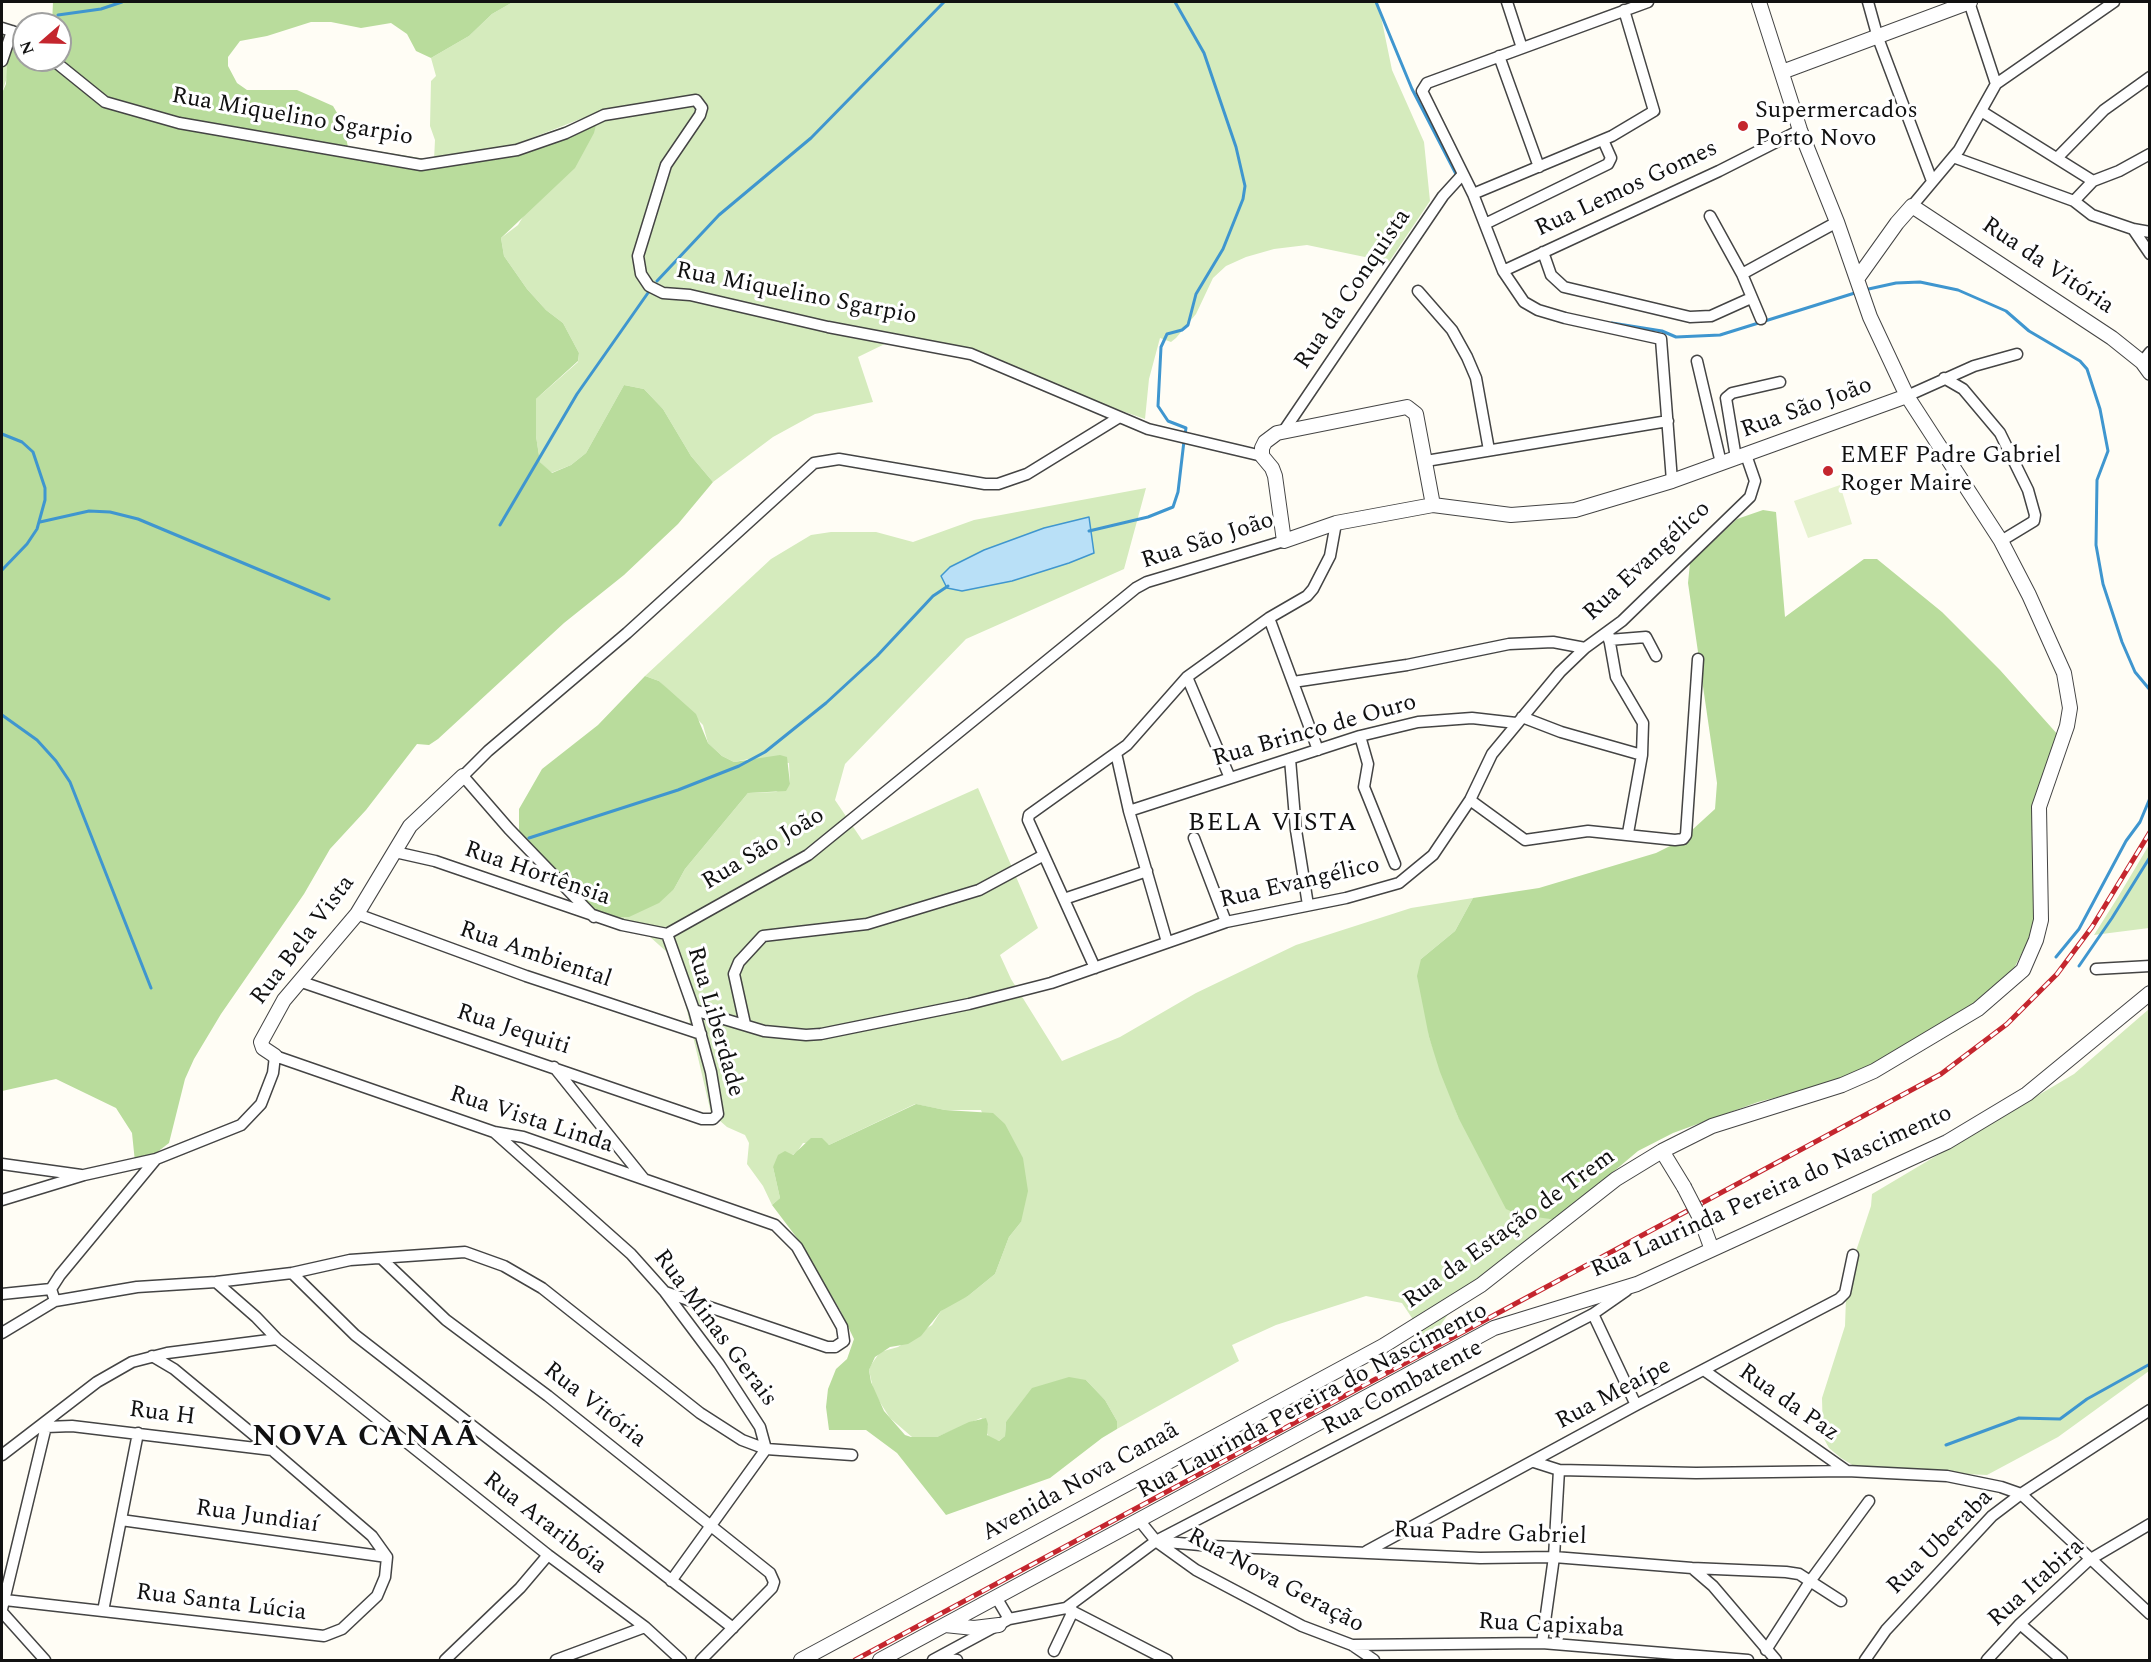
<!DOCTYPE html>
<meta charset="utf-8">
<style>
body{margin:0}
#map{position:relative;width:2151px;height:1662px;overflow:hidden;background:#fffdf5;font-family:Spectral,serif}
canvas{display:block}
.frame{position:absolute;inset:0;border:3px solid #111;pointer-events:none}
.north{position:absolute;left:12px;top:12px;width:60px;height:60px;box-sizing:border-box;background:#fff;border:2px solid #a0a0a0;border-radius:50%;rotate:250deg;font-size:16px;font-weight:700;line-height:24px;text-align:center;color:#111}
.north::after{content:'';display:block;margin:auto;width:21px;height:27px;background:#c4262e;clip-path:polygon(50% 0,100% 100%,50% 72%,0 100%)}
</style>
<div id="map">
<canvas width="2151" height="1662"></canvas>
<div class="frame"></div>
<div class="north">N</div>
</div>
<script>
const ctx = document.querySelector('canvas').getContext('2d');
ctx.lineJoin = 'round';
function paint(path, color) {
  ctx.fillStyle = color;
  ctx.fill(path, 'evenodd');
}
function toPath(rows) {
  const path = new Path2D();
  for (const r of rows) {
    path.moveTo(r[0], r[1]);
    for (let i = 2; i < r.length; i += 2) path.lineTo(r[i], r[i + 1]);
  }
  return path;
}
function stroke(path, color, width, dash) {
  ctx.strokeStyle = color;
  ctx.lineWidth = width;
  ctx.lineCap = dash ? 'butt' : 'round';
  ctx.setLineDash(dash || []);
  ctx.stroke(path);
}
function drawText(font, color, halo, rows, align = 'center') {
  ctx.font = font + ' Spectral,serif';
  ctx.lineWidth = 6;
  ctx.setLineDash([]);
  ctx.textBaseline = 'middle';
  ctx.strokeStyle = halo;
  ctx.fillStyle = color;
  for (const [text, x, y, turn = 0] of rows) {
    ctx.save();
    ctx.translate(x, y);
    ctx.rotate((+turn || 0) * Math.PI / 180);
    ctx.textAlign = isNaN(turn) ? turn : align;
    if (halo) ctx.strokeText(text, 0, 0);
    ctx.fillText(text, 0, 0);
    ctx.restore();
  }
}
paint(toPath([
 [513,2,1378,2,1392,70,1424,142,1430,201,1389,262,1307,245,1274,249,1246,257,1226,266,1213,278,1196,314,1176,338,1171,342,1160,338,1149,379,1145,419,911,338,893,340,858,357,873,402,815,414,773,437,713,482,691,456,663,409,644,389,624,385,586,453,571,465,551,473,540,462,536,436,536,399,578,362,579,353,563,323,546,310,527,289,504,256,501,238,518,225,583,118,514,145,434,160,435,140,430,126,431,81,436,76,431,58,469,36,492,14],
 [2,31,9,37,9,71,2,93],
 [1146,488,1124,569,966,639,845,764,835,800,862,840,978,788,1038,928,1000,955,1011,979,1062,1061,1120,1037,1196,993,1296,945,1411,908,1473,898,1455,931,1421,959,1429,1037,1458,1117,1537,1216,1556,1220,1466,1290,1428,1342,1402,1303,1366,1296,1276,1325,1232,1345,1239,1361,1117,1429,1117,1421,1105,1400,1086,1380,1006,1422,1005,1436,999,1441,989,1438,986,1431,988,1424,981,1418,937,1437,912,1437,890,1418,874,1393,869,1370,871,1365,880,1352,898,1347,932,1325,941,1311,951,1303,968,1296,995,1274,1009,1237,1021,1222,981,1110,945,1110,915,1104,829,1145,825,1143,803,1143,797,1152,773,1167,780,1198,772,1205,763,1186,747,1164,749,1143,745,1135,727,1127,711,1113,676,964,668,953,649,936,610,917,674,889,685,869,748,793,776,792,790,784,789,763,749,759,734,762,722,756,708,743,703,725,659,681,645,676,771,559,811,535,831,532,876,532,913,542,974,520],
 [1089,517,942,576,950,567,984,550,1044,528],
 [2149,845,2149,928,2094,935,2118,897],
 [2149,1009,2149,1371,2058,1437,1987,1475,1859,1469,1841,1458,1829,1448,1823,1437,1822,1398,1845,1326,1846,1298,1853,1260,1871,1206,1872,1194,2074,1074]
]), '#d5ebbd');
paint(toPath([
 [53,2,513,2,492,14,469,36,431,58,416,51,407,34,391,23,361,28,331,22,311,22,267,36,240,41,228,57,228,66,237,83,247,90,297,90,333,106,343,123,349,152,377,151,432,160,514,145,593,116,597,121,594,133,575,168,501,238,504,256,527,289,546,310,563,323,579,353,578,361,536,399,536,436,540,462,552,473,571,465,586,453,624,385,644,389,663,409,691,456,713,482,678,524,624,575,564,623,438,739,429,745,417,744,366,810,330,849,304,894,221,1014,194,1059,185,1079,169,1143,156,1153,135,1162,132,1133,116,1108,56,1079,2,1091,2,93,6,84,8,51,12,42,24,44,24,60,60,60,60,53,65,46,60,38,60,24,52,24],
 [1763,510,1776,512,1785,617,1864,559,1877,559,1942,612,2000,670,2059,736,2048,767,2037,924,1998,999,1982,1015,1955,1032,1852,1078,1758,1102,1673,1133,1638,1151,1556,1220,1517,1214,1506,1209,1458,1117,1440,1072,1429,1037,1417,976,1421,959,1455,931,1473,898,1539,888,1656,853,1680,841,1715,809,1717,783,1688,583,1690,563,1737,519],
 [645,676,659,681,696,714,708,743,722,756,734,762,780,755,787,757,790,784,786,791,748,793,685,869,674,889,659,903,629,917,610,917,594,912,519,840,519,809,542,769,598,725],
 [916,1104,945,1110,993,1113,1005,1124,1023,1158,1028,1191,1021,1222,1009,1237,995,1274,968,1296,941,1311,921,1336,908,1344,890,1347,875,1357,869,1370,871,1382,884,1411,905,1435,911,1437,937,1437,969,1422,986,1418,988,1424,987,1435,999,1441,1005,1436,1006,1422,1032,1388,1069,1377,1086,1380,1105,1400,1117,1421,1117,1429,1102,1438,1050,1478,946,1515,897,1453,866,1430,829,1430,826,1407,828,1389,836,1369,847,1359,854,1339,840,1310,797,1238,772,1205,780,1198,773,1167,778,1155,785,1151,793,1155,811,1138,822,1138,829,1145]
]), '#b9dc9c');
paint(toPath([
 [1840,485,1852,524,1808,538,1794,501]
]), '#e6f2cf');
const water = toPath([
 [1089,517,1094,553,1069,563,1012,581,962,591,947,588,941,576,950,567,984,550,1044,528,1089,517]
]);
paint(water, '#b9e0f7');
stroke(water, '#3f96cf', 1.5);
stroke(toPath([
 [1175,2,1204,53,1236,147,1245,186,1243,199,1223,249,1196,294,1188,325,1182,330,1167,334,1161,347,1158,406,1168,421,1186,428,1185,434],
 [1376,2,1412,89,1457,176],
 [58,15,101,9,122,2],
 [657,281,719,215,811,138,944,2],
 [1864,290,1896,283,1920,282,1958,290,2006,311,2029,331,2080,361,2087,369,2100,409,2108,451,2097,480,2096,545,2103,584,2122,642,2135,672,2150,690],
 [1612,323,1662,331,1676,337,1720,335,1858,292],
 [2,434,22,442,33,452,45,488,45,500,37,529,27,544,2,570],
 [40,522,89,511,110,512,138,519,329,599],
 [500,525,577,394,650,290],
 [1089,531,1148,517,1173,507,1178,492,1184,441],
 [2,715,37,740,56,761,70,782,151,988],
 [529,838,678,790,739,766,765,752,826,703,877,656,933,596,948,586],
 [2056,957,2079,929,2126,841,2140,822,2150,798],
 [2079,966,2112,918,2150,857],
 [1946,1445,2019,1418,2060,1419,2087,1399,2150,1364]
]), '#3f96cf', 3);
const minor = toPath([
 [1507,2,1522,48],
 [1648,2,1427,83,1422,91,1473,194,1503,271,1524,302,1538,310,1565,318,1661,339,1672,481],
 [1868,2,1878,38,1932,181],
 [1969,2,1996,84],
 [2,28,24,35],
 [1499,56,1539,167],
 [53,60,105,102,179,123,421,165,517,150,566,133,604,115,696,100,702,108,700,115,666,165,638,256,641,274,649,286,663,293,690,295,828,327,971,354,1148,429,1262,456],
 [2,61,12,31],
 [1981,111,2093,181],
 [1953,157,2074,201,2092,215,2133,229,2150,232],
 [2058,157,2104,110,2150,77],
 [1473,194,1612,136,1654,111,1624,10],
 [2074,201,2093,181,2119,171,2150,154],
 [1912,206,1959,150,1996,84,2114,2],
 [1710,216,1742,274,1761,319],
 [1485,224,1608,164,1611,158,1603,140],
 [2133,229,2150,254],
 [1543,252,1551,275,1564,287,1690,317,1711,316,1751,298],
 [1503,271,1719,171,1800,130],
 [1742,274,1837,222],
 [1418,291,1452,330,1467,357,1476,378,1489,450],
 [1697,361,1721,463],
 [2142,362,2150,352],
 [1944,378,1963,389,2000,433,2028,490,2035,515,2034,521,2001,541],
 [1907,396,1974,366,2017,354],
 [1283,432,1443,196,1463,174],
 [1736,458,1726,398,1732,393,1780,382],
 [1426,461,1668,421],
 [1269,618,1318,750],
 [1608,632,1616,677,1643,723,1642,755,1628,833],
 [1609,640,1646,637,1656,656],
 [1187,677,1230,778],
 [1293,682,1407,665,1509,644,1553,642,1585,648],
 [1522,717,1561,732,1642,755],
 [1360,736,1368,764,1364,787,1395,864],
 [1116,753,1129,811,1167,942],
 [1290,759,1296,830,1308,905],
 [1470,800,1525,840,1588,831,1675,840,1683,839,1686,835,1698,659],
 [1129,811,1360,736,1418,722,1472,718,1516,723],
 [1194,838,1226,922],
 [395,852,435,861,622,925,667,934],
 [1064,899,1147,871],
 [357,914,526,976,701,1034],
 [594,917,509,829,463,776,488,751,627,633,814,463,839,459,985,484,998,484,1027,474,1118,418],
 [667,934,808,855,1136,588,1147,582,1284,541],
 [1095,968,1028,820,1029,815,1127,745,1187,677,1269,618,1307,596,1313,589,1330,556,1336,523],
 [2096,969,2150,966],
 [299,981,702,1119,713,1119,718,1114,711,1072,694,1010,667,934],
 [694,1010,764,1031,806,1035,821,1034,969,1004,1051,983,1226,922,1346,898,1399,883,1433,855,1470,800,1492,754,1560,672,1585,648,1622,621,1750,497,1755,481,1746,455],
 [745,1024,734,974,739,962,763,936,867,924,979,890,1044,855],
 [554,1067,644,1179],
 [494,1132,631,1254,665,1292,719,1364,760,1427,766,1449,671,1581],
 [2,1164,81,1175],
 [2,1200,84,1175,156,1159,241,1125,261,1104,273,1073,275,1056,494,1132,523,1137,775,1225,797,1247,842,1327,844,1341,835,1347,827,1347,665,1292],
 [382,1259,446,1320,548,1396,770,1573,774,1582,772,1588,701,1660],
 [292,1273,355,1335,733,1628],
 [216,1282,256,1317,277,1339,548,1555,645,1627,681,1660],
 [2,1294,51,1289],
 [55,1301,51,1289,60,1275,156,1159],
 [1593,1314,1636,1405],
 [2,1333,55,1301,137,1287,216,1282,292,1273,350,1260,465,1252,504,1266,542,1288,700,1413,742,1440,766,1449,852,1455],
 [152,1356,174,1369,272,1450,372,1536,387,1557],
 [1705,1371,1847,1471],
 [46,1427,72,1426,272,1450],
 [2,1455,97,1382,132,1362,167,1353,277,1339],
 [1534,1462,1559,1470,1696,1473,1847,1471,1947,1476,2001,1487,2021,1494,2150,1614],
 [121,1520,387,1557],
 [1139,1520,1156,1541,1211,1546,1480,1558,1554,1557,1692,1568,1786,1572,1799,1574,1841,1601],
 [1157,1542,1196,1570,1302,1626,1352,1645,1374,1660],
 [1367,1551,1636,1405,1839,1299,1845,1293,1853,1255],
 [1692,1568,1713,1586,1776,1660],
 [996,1597,1009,1619],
 [5,1600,324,1636,342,1629,377,1596,385,1577,387,1557],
 [1066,1608,1156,1541,1593,1314,1626,1291],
 [2,1609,47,1422],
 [103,1611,138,1433],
 [2,1612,45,1660],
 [2020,1624,2062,1660],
 [1542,1643,1554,1557,1559,1470],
 [1352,1645,1542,1643,1748,1660],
 [1766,1650,1811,1580,1869,1501],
 [1054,1651,1073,1611],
 [938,1658,957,1660],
 [445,1660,520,1588,548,1555],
 [556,1660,645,1627],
 [933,1660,1009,1619,1066,1608,1167,1660],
 [1865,1660,1886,1630,1992,1516,2021,1494,2150,1410],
 [1987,1660,2020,1624,2089,1560,2150,1524]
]);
const tertiary = toPath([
 [1782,72,1970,2],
 [1857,279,1897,223,1912,206,2112,338,2142,362,2150,373],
 [1433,505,1416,414,1407,407,1277,433,1265,442,1262,448,1262,456,1272,468,1275,476,1284,541,1336,523,1433,505,1511,515,1575,510,1672,481,1907,396],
 [275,1056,263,1048,261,1042,284,1000,357,914,410,826,463,776],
 [1662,1151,1684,1187],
 [1701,1220,1711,1247],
 [945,1625,974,1628,999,1625],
 [801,1660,1383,1346,1481,1285,1616,1179,1662,1151,1712,1126,1842,1085,1874,1071,1978,1009,2023,970,2036,940,2041,920,2039,807,2067,726,2070,708,2064,673,2029,595,2001,541,1907,396,1870,317,1837,222,1800,130,1759,2],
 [880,1660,1494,1328,1637,1284,1947,1142,2027,1094,2150,993]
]);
stroke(minor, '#444', 13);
stroke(tertiary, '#444', 16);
stroke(minor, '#fff', 10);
stroke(tertiary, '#fff', 14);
const rail = toPath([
 [855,1660,1941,1074,2007,1024,2057,974,2092,927,2150,832]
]);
stroke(rail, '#c4262e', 5);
stroke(rail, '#fff', 3, [9]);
const tertiaryBridge = toPath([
 [1684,1187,1701,1220]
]);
stroke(tertiaryBridge, '#444', 16, []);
stroke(tertiaryBridge, '#fff', 14);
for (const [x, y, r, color] of [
 [1743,126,6,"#c4262e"],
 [1828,471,6,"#c4262e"]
]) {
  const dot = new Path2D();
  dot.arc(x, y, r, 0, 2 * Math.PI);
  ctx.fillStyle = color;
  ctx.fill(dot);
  stroke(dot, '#fff', 2);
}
drawText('24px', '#111', '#fff', [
 ["Supermercados",1755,112],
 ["Porto Novo",1755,140],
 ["EMEF Padre Gabriel",1840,457],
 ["Roger Maire",1840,485]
], 'left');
drawText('24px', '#111', '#fff', [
 ["Rua Miquelino Sgarpio",292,118,10],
 ["Rua Lemos Gomes",1627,190,-25],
 ["Rua da Vitória",2047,267,34],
 ["Rua da Conquista",1354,290,-56],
 ["Rua Miquelino Sgarpio",796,295,11],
 ["Rua São João",1807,409,-20],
 ["Rua São João",1208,542,-18],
 ["Rua Evangélico",1648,562,-43],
 ["Rua Brinco de Ouro",1315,732,-16],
 ["Rua São João",764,850,-31],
 ["Rua Hortênsia",537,875,19],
 ["Rua Evangélico",1300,884,-13],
 ["Rua Bela Vista",304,941,-53],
 ["Rua Ambiental",535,956,19],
 ["Rua Liberdade",714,1022,74],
 ["Rua Jequiti",513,1031,18],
 ["Rua Vista Linda",531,1121,18],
 ["Rua Laurinda Pereira do Nascimento",1772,1193,-24],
 ["Rua da Estação de Trem",1510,1230,-36],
 ["Rua Minas Gerais",714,1329,53],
 ["Rua Combatente",1403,1389,-28],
 ["Rua Meaípe",1614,1395,-28],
 ["Rua Laurinda Pereira do Nascimento",1313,1402,-28],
 ["Rua da Paz",1788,1404,35],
 ["Rua Vitória",594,1406,38],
 ["Rua H",162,1415,7],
 ["Avenida Nova Canaã",1081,1483,-29],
 ["Rua Jundiaí",257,1518,8],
 ["Rua Araribóia",544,1524,38],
 ["Rua Padre Gabriel",1490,1535,2],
 ["Rua Uberaba",1941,1543,-45],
 ["Rua Nova Geração",1275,1582,28],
 ["Rua Itabira",2037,1584,-42],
 ["Rua Santa Lúcia",221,1604,7],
 ["Rua Capixaba",1551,1627,3]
]);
ctx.letterSpacing = '1.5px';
drawText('26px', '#111', '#fff', [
 ["BELA VISTA",1273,825]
]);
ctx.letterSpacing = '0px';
ctx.letterSpacing = '1.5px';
drawText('bold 30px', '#111', '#fff', [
 ["NOVA CANAÃ",366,1439]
]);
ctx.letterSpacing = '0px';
</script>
